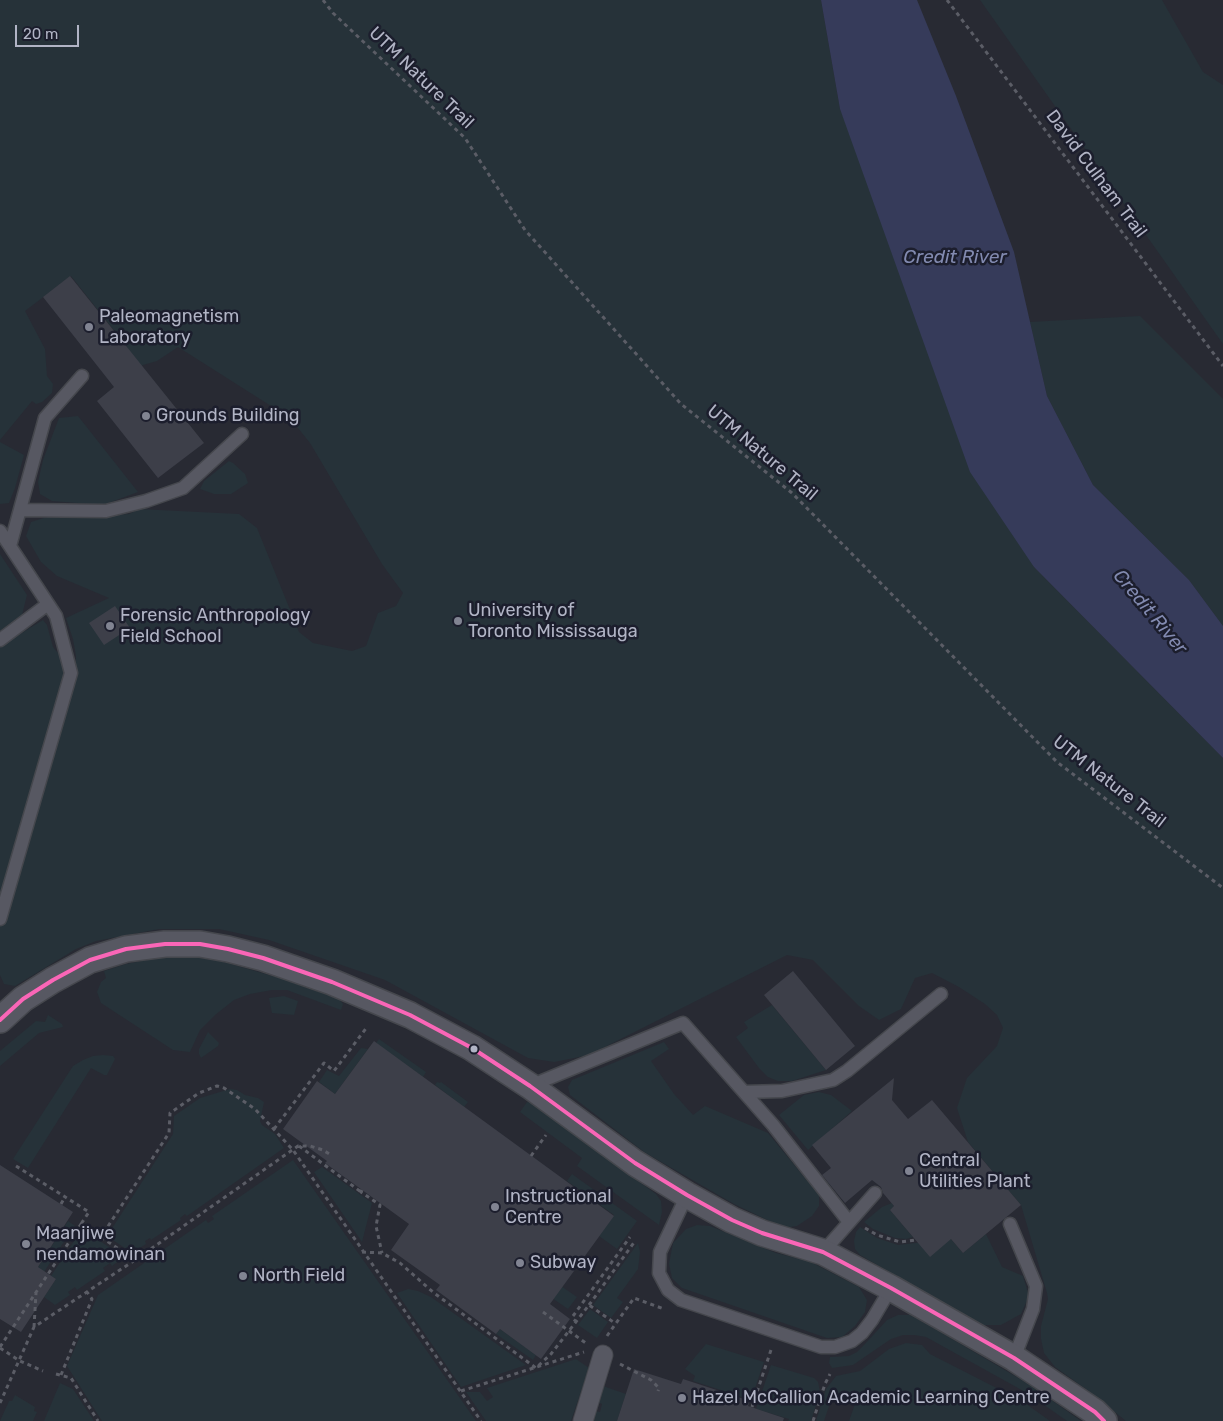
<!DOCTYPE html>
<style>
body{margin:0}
#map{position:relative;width:1223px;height:1421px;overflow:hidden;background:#282a33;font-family:Rubik,sans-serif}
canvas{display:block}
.scale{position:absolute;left:15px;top:25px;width:64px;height:22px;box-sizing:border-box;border:2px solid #b1b4c5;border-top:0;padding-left:6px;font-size:15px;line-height:18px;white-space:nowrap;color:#b1b4c5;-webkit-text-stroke:4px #1c1e2d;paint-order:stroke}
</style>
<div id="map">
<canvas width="1223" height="1421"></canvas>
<div class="scale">20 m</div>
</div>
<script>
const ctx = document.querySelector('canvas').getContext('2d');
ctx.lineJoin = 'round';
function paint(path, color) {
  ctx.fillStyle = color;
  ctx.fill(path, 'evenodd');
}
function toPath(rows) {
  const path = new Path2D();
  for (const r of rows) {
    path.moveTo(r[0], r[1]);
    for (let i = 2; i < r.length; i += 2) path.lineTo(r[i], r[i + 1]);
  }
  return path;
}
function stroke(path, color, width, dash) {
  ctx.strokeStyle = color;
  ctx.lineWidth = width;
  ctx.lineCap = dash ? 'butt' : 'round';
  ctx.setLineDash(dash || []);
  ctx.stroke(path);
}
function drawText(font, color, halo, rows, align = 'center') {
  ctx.font = font + ' Rubik,sans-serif';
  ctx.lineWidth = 5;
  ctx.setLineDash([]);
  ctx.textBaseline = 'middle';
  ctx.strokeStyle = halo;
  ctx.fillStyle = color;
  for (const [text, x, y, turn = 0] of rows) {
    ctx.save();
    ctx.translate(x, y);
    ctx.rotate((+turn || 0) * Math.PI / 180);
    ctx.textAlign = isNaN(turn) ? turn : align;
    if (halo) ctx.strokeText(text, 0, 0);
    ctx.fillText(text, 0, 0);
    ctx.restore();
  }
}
paint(toPath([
 [0,0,821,0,840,109,1034,567,1223,758,1223,1421,1126,1421,1090,1392,1055,1367,1044,1353,1041,1339,1041,1326,1048,1299,1047,1293,1021,1205,968,1142,957,1108,967,1078,997,1046,1003,1028,997,1015,985,1004,959,987,932,973,915,978,901,1009,879,1020,859,1006,813,960,787,955,589,1055,554,1062,528,1058,385,980,269,940,219,929,159,929,96,941,76,949,15,986,4,984,0,975,0,646,43,620,47,625,53,647,75,673,76,656,73,639,66,618,109,598,57,576,41,562,26,536,31,522,50,516,87,517,129,514,139,509,239,514,257,528,299,632,313,643,352,651,366,646,378,613,396,606,403,593,382,564,310,443,290,418,178,347,157,361,143,365,130,375,124,343,71,276,25,311,45,349,47,376,53,384,52,393,42,402,36,404,32,401,0,440],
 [980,0,1162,0,1203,72,1223,85,1223,344],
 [1140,316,1223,399,1223,626,1189,580,1093,485,1047,396,1030,322],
 [78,416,138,492,103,505,52,501,40,494,38,482,43,460,59,418],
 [0,442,24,455,15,488,9,503,0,504],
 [229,461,233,463,245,474,248,483,231,494,214,494,200,489,204,481],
 [0,554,27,595,22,615,0,631],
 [189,956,224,962,276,977,339,999,343,1004,341,1010,287,990,272,990,250,994,234,1000,215,1015,200,1030,190,1052,173,1050,101,1003,97,992,101,982,106,978,104,971,126,964,162,957],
 [284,996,298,1001,294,1015,272,1013,269,998],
 [772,1005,826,1070,792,1081,778,1081,768,1077,759,1068,736,1037,748,1028,744,1022],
 [48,1015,62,1024,63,1027,39,1033,0,1066,0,1051,36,1021,45,1022],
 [208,1032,219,1043,218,1046,201,1058,199,1054,199,1049],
 [379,1039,426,1072,423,1077,376,1043],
 [664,1042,669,1049,651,1061,674,1094,693,1115,705,1106,768,1133,819,1195,819,1206,812,1216,797,1226,784,1228,734,1204,644,1152,570,1095,568,1087,572,1080],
 [361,1048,368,1049,335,1094,319,1082,327,1070,339,1076],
 [103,1055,113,1056,115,1059,107,1075,104,1075,91,1068,28,1168,13,1159,73,1066,83,1060,93,1056],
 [437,1082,440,1083,441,1082,468,1102,464,1107,435,1085],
 [230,1089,237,1090,245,1095,258,1098,264,1102,260,1121,262,1125,275,1134,284,1148,187,1216,185,1214,180,1218,181,1220,151,1240,150,1238,145,1241,146,1244,132,1253,107,1236,173,1134,174,1116,200,1098],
 [819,1092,831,1095,852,1111,808,1150,779,1115,804,1095],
 [527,1102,531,1103,656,1194,661,1201,662,1212,659,1225,577,1166,582,1158,520,1112],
 [293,1160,476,1421,102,1421,67,1366,98,1295,206,1220,208,1223,214,1219,212,1216],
 [322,1167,372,1203,362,1242,314,1172],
 [572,1174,637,1221,617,1249,599,1236,614,1215,567,1181],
 [892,1203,894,1207,890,1210,913,1237,906,1239,895,1238,873,1229,864,1222,882,1207],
 [68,1221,75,1226,65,1235,67,1237,44,1272,38,1267],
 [697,1225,710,1226,776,1253,809,1261,859,1287,867,1300,865,1312,855,1326,842,1337,827,1338,682,1288,672,1278,669,1264,673,1243,686,1229],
 [860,1227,877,1238,898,1245,951,1239,963,1253,986,1234,1002,1267,1023,1276,1029,1296,1021,1314,1001,1325,981,1325,860,1255,855,1249,854,1241,856,1232],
 [82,1229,124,1257,112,1266,110,1263,103,1268,105,1271,77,1290,75,1287,68,1292,70,1295,55,1305,44,1297,56,1279,51,1276],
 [638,1243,640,1252,638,1269,617,1298,623,1302,611,1318,593,1305],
 [561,1286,577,1297,568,1309,552,1298],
 [408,1289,418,1291,431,1297,526,1365,461,1387,397,1293],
 [590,1309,608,1322,597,1338,578,1325],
 [898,1315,910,1315,930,1326,1032,1386,1081,1421,1067,1421,1027,1393,926,1337,914,1335,903,1335,891,1339,853,1365,832,1368,829,1363,830,1357,849,1356,857,1352,864,1345,887,1320],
 [500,1329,536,1355,533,1360,496,1334],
 [906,1343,922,1345,930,1354,1022,1401,1050,1421,849,1421,855,1404,832,1397,824,1421,816,1421,826,1389,836,1376,860,1371,889,1349],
 [706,1344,764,1362,751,1400,693,1381,695,1376,685,1369],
 [576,1359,589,1368,571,1421,486,1421,466,1392,480,1392,487,1401,493,1397,487,1388],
 [771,1365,814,1378,818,1382,820,1392,811,1421,788,1421,789,1419,756,1409],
 [60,1383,73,1389,94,1421,44,1421],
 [603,1386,626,1394,617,1421,593,1421,596,1411,600,1412,602,1404,598,1402],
 [15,1395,35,1407,34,1411,37,1412,33,1421,0,1421,9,1401,12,1401]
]), '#263239');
paint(toPath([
 [821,0,917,0,956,96,1014,252,1047,396,1093,485,1189,580,1223,626,1223,758,1034,567,970,472,840,109]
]), '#363b5a');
paint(toPath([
 [70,276,204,443,158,478,97,401,114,387,43,297],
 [115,606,130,628,104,645,89,623],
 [793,971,855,1046,826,1070,764,995],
 [374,1041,614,1216,550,1304,570,1319,541,1359,500,1329,496,1334,436,1290,440,1285,391,1250,409,1224,325,1163,327,1161,283,1129,317,1081,335,1094],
 [894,1078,892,1100,908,1119,932,1100,1021,1205,963,1253,951,1239,930,1257,890,1210,894,1206,883,1193,881,1187,872,1180,845,1203,822,1175,831,1168,812,1145],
 [0,1165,73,1212,38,1267,56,1279,21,1332,0,1319],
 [634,1369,681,1384,683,1379,750,1401,748,1406,784,1418,783,1421,617,1421]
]), '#3d3f49');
const service = toPath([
 [20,510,106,511,146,501,183,488,242,434],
 [0,531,56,616,71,673,0,919],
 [10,546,45,418,82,376],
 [0,640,48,604],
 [530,1086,683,1023,773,1125,849,1222],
 [744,1092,782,1091,833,1080,847,1071,941,994],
 [687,1195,660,1252,659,1273,668,1290,681,1300,821,1347,835,1347,852,1341,862,1333,872,1320,891,1288],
 [1010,1224,1036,1286,1033,1309,1014,1358],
 [823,1252,875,1193]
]);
const pedestrian = toPath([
 [583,1421,603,1355]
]);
const minor = toPath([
 [0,1020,23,999,53,980,90,960,126,949,165,944,200,944,228,949,263,958,332,982,410,1015,472,1048,530,1086,635,1163,687,1195,732,1220,762,1233,823,1252,891,1288,1014,1358,1095,1412,1104,1421]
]);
stroke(service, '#45474d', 15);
stroke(pedestrian, '#45474d', 21);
stroke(minor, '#45474d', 28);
stroke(toPath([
 [323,0,333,13,465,138,525,230,681,404,792,493,1057,762,1223,888],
 [947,0,1223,366],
 [274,1129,324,1063,334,1071,367,1027],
 [299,1146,361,1192],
 [531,1156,546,1135],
 [16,1166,89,1212,81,1224],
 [362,1190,361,1192,380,1205,376,1226,382,1253],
 [61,1204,65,1197],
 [865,1228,877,1235,900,1242,915,1240],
 [101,1237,135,1260],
 [362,1252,382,1253,400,1263,434,1293,536,1368,551,1354,589,1305,616,1324],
 [589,1305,635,1241],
 [543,1312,587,1344],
 [577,1322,573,1319,573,1316,630,1237],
 [34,1327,36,1293],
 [607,1336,634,1298,664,1309],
 [0,1347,81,1224,101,1237,169,1133,170,1113,199,1093,217,1086,224,1088,255,1109,293,1150,481,1421],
 [0,1348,20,1361,43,1371],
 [620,1364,651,1380,659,1388,658,1391],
 [56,1374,71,1378,98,1421],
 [61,1375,92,1299,87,1292],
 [461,1391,584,1352],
 [0,1403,34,1327,135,1260,298,1146,310,1146,323,1150,331,1155],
 [752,1407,772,1347],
 [813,1421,825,1384,830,1374]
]), '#5b5d66', 3, [4, 4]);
stroke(service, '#575862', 12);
stroke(pedestrian, '#575862', 19);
stroke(minor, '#575862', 25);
stroke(toPath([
 [0,1020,23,999,53,980,90,960,126,949,165,944,200,944,228,949,263,958,332,982,410,1015,472,1048,530,1086,635,1163,687,1195,732,1220,762,1233,823,1252,891,1288,1014,1358,1095,1412,1104,1421]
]), '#fa66b7', 4);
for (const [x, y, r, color] of [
 [89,327,5,"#818492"],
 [146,416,5,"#818492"],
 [458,621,5,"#818492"],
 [110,626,5,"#818492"],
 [474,1049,4.5,"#b1b4c5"],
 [909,1171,5,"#818492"],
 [495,1207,5,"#818492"],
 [26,1244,5,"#818492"],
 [520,1263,5,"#818492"],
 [243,1276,5,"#818492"],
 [682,1398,5,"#818492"]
]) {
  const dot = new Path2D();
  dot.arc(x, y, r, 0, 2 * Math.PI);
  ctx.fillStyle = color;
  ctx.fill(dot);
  stroke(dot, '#1c1e2d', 2);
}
drawText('18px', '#b1b4c5', '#1c1e2d', [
 ["UTM Nature Trail",421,78,44],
 ["David Culham Trail",1096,174,53],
 ["UTM Nature Trail",762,453,40],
 ["UTM Nature Trail",1109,782,38]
]);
drawText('18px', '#b1b4c5', '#1c1e2d', [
 ["Paleomagnetism",99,317],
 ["Laboratory",99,338],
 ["Grounds Building",156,416],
 ["University of",468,611],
 ["Toronto Mississauga",468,632],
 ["Forensic Anthropology",120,616],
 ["Field School",120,637],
 ["Central",919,1161],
 ["Utilities Plant",919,1182],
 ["Instructional",505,1197],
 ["Centre",505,1218],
 ["Maanjiwe",36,1234],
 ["nendamowinan",36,1255],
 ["Subway",530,1263],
 ["North Field",253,1276],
 ["Hazel McCallion Academic Learning Centre",692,1398]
], 'left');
drawText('italic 19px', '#828ab0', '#1c1e2d', [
 ["Credit River",955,258],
 ["Credit River",1150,612,50]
]);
</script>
